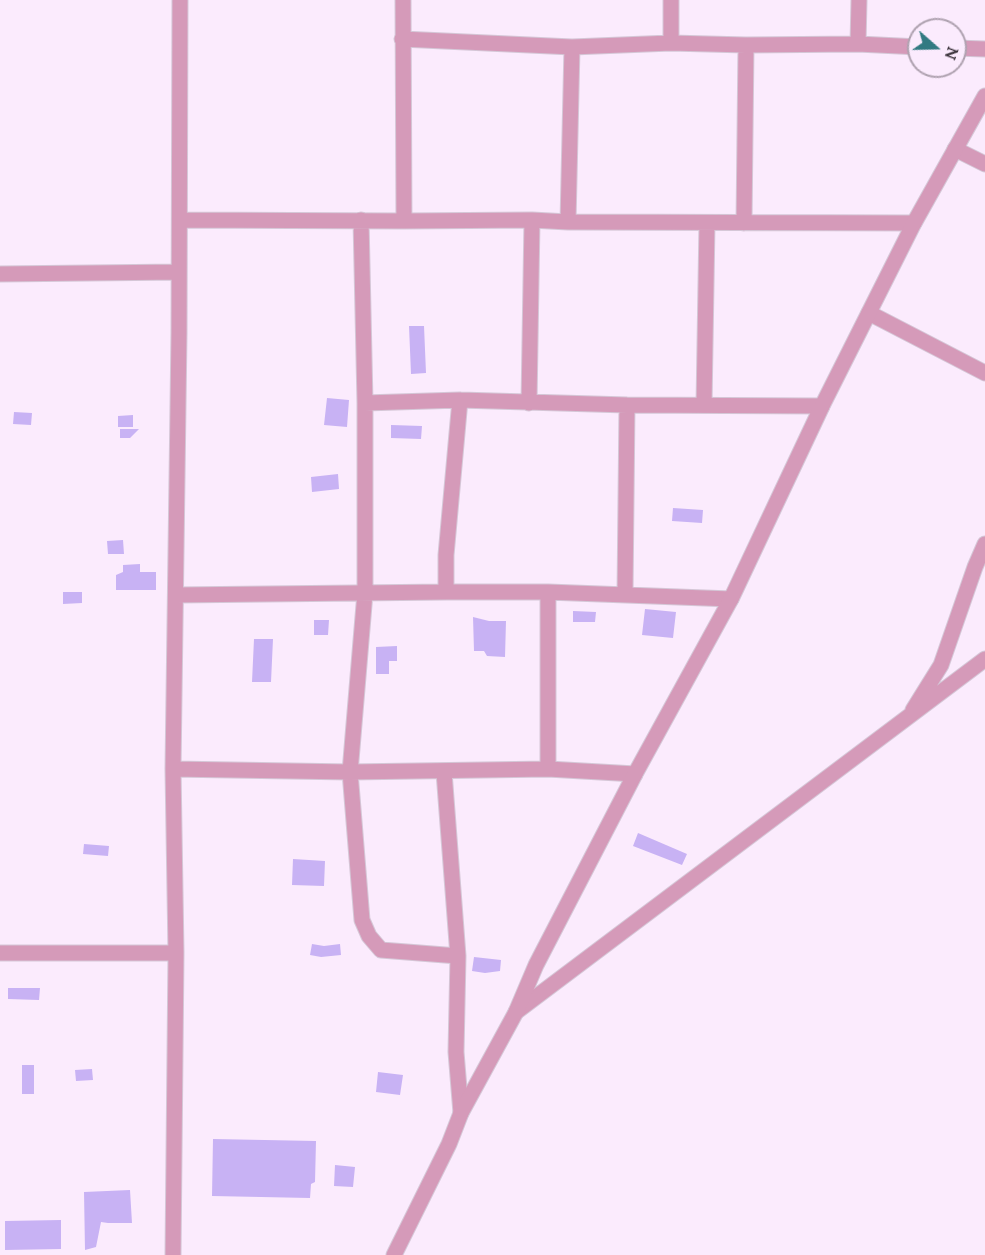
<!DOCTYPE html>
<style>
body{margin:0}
#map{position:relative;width:985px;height:1255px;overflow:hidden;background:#fbebfd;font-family:Lora,serif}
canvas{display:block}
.north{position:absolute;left:907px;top:18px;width:60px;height:60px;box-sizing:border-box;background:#fbebfd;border:2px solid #afa2b0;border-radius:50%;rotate:110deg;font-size:16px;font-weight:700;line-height:24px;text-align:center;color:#3d353d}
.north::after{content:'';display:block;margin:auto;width:21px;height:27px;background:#327a82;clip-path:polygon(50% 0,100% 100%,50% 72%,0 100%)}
</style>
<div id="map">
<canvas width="985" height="1255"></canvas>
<div class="north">N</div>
</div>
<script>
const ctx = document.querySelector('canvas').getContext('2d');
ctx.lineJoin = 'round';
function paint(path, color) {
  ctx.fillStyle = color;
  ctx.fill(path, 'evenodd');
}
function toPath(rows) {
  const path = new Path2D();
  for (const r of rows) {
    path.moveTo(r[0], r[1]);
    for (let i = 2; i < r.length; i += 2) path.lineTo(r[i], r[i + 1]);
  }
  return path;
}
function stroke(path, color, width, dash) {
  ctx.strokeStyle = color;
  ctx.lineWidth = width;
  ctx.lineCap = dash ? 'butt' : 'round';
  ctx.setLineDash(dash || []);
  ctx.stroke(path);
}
paint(toPath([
 [409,326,424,326,426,373,411,374],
 [327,398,349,400,347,427,324,425],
 [14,412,32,413,31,425,13,424],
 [133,415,133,427,118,427,118,416],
 [391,425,422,426,421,439,391,438],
 [120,429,139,429,130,438,120,438],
 [338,474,339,489,312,492,311,477],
 [673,508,703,510,702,523,672,521],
 [123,540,124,554,108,554,107,541],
 [140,564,140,572,156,572,156,590,116,590,116,575,123,572,123,565],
 [63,592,82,592,82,603,63,604],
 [645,609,676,612,673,638,642,635],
 [573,611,596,612,595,622,573,622],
 [473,617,489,621,506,621,505,657,487,656,484,651,474,651],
 [314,620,329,620,328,635,314,635],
 [254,639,273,639,271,682,252,682],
 [397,646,397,661,389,661,389,674,376,674,376,647],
 [638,833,687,854,682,865,633,846],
 [84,844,109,846,108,856,83,854],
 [293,859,325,861,324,886,292,885],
 [312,944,324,946,340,944,341,955,321,957,310,955],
 [474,957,501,960,500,971,485,973,472,971],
 [8,988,40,988,39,1000,8,999],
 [22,1065,34,1065,34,1094,22,1094],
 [92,1069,93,1080,76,1081,75,1070],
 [378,1072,403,1075,400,1095,376,1092],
 [213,1139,316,1141,315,1182,311,1184,310,1198,212,1196],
 [335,1165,355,1167,353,1187,334,1186],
 [130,1190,132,1223,108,1223,101,1222,96,1247,85,1250,84,1192],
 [61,1220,61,1249,5,1250,5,1221]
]), '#c8b2f4');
const minor = toPath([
 [403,0,404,221],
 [402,39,572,47,671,43,746,45,858,44,919,47],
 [671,43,671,0],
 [858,44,859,0],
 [955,48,985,49],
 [955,149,985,164],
 [180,220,404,221,532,220,568,222,914,223],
 [361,220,365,403,365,593,350,772,362,920,369,936,381,950,458,956,456,1052,461,1113],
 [568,222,572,47],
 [744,223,746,45],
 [0,274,179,272],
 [869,313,985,373],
 [365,403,460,400,627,405,822,406],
 [529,403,532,220],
 [704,405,707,223],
 [446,592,446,555,460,400],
 [625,594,627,405],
 [176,595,446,592,548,592,731,599],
 [913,710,941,665,975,567,985,544],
 [173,769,350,772,548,769,635,774],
 [548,769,548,592],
 [444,772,458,956],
 [0,953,176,953],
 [516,1012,985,659],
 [173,1255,176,953,173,769,179,333,180,0]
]);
const tertiary = toPath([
 [394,1255,449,1144,461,1113,516,1012,536,965,635,774,731,599,822,406,914,223,985,96]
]);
stroke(minor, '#d5c7d7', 17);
stroke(tertiary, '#d5c7d7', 17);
stroke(minor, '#d59ab9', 15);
stroke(tertiary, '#d59ab9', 15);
</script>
